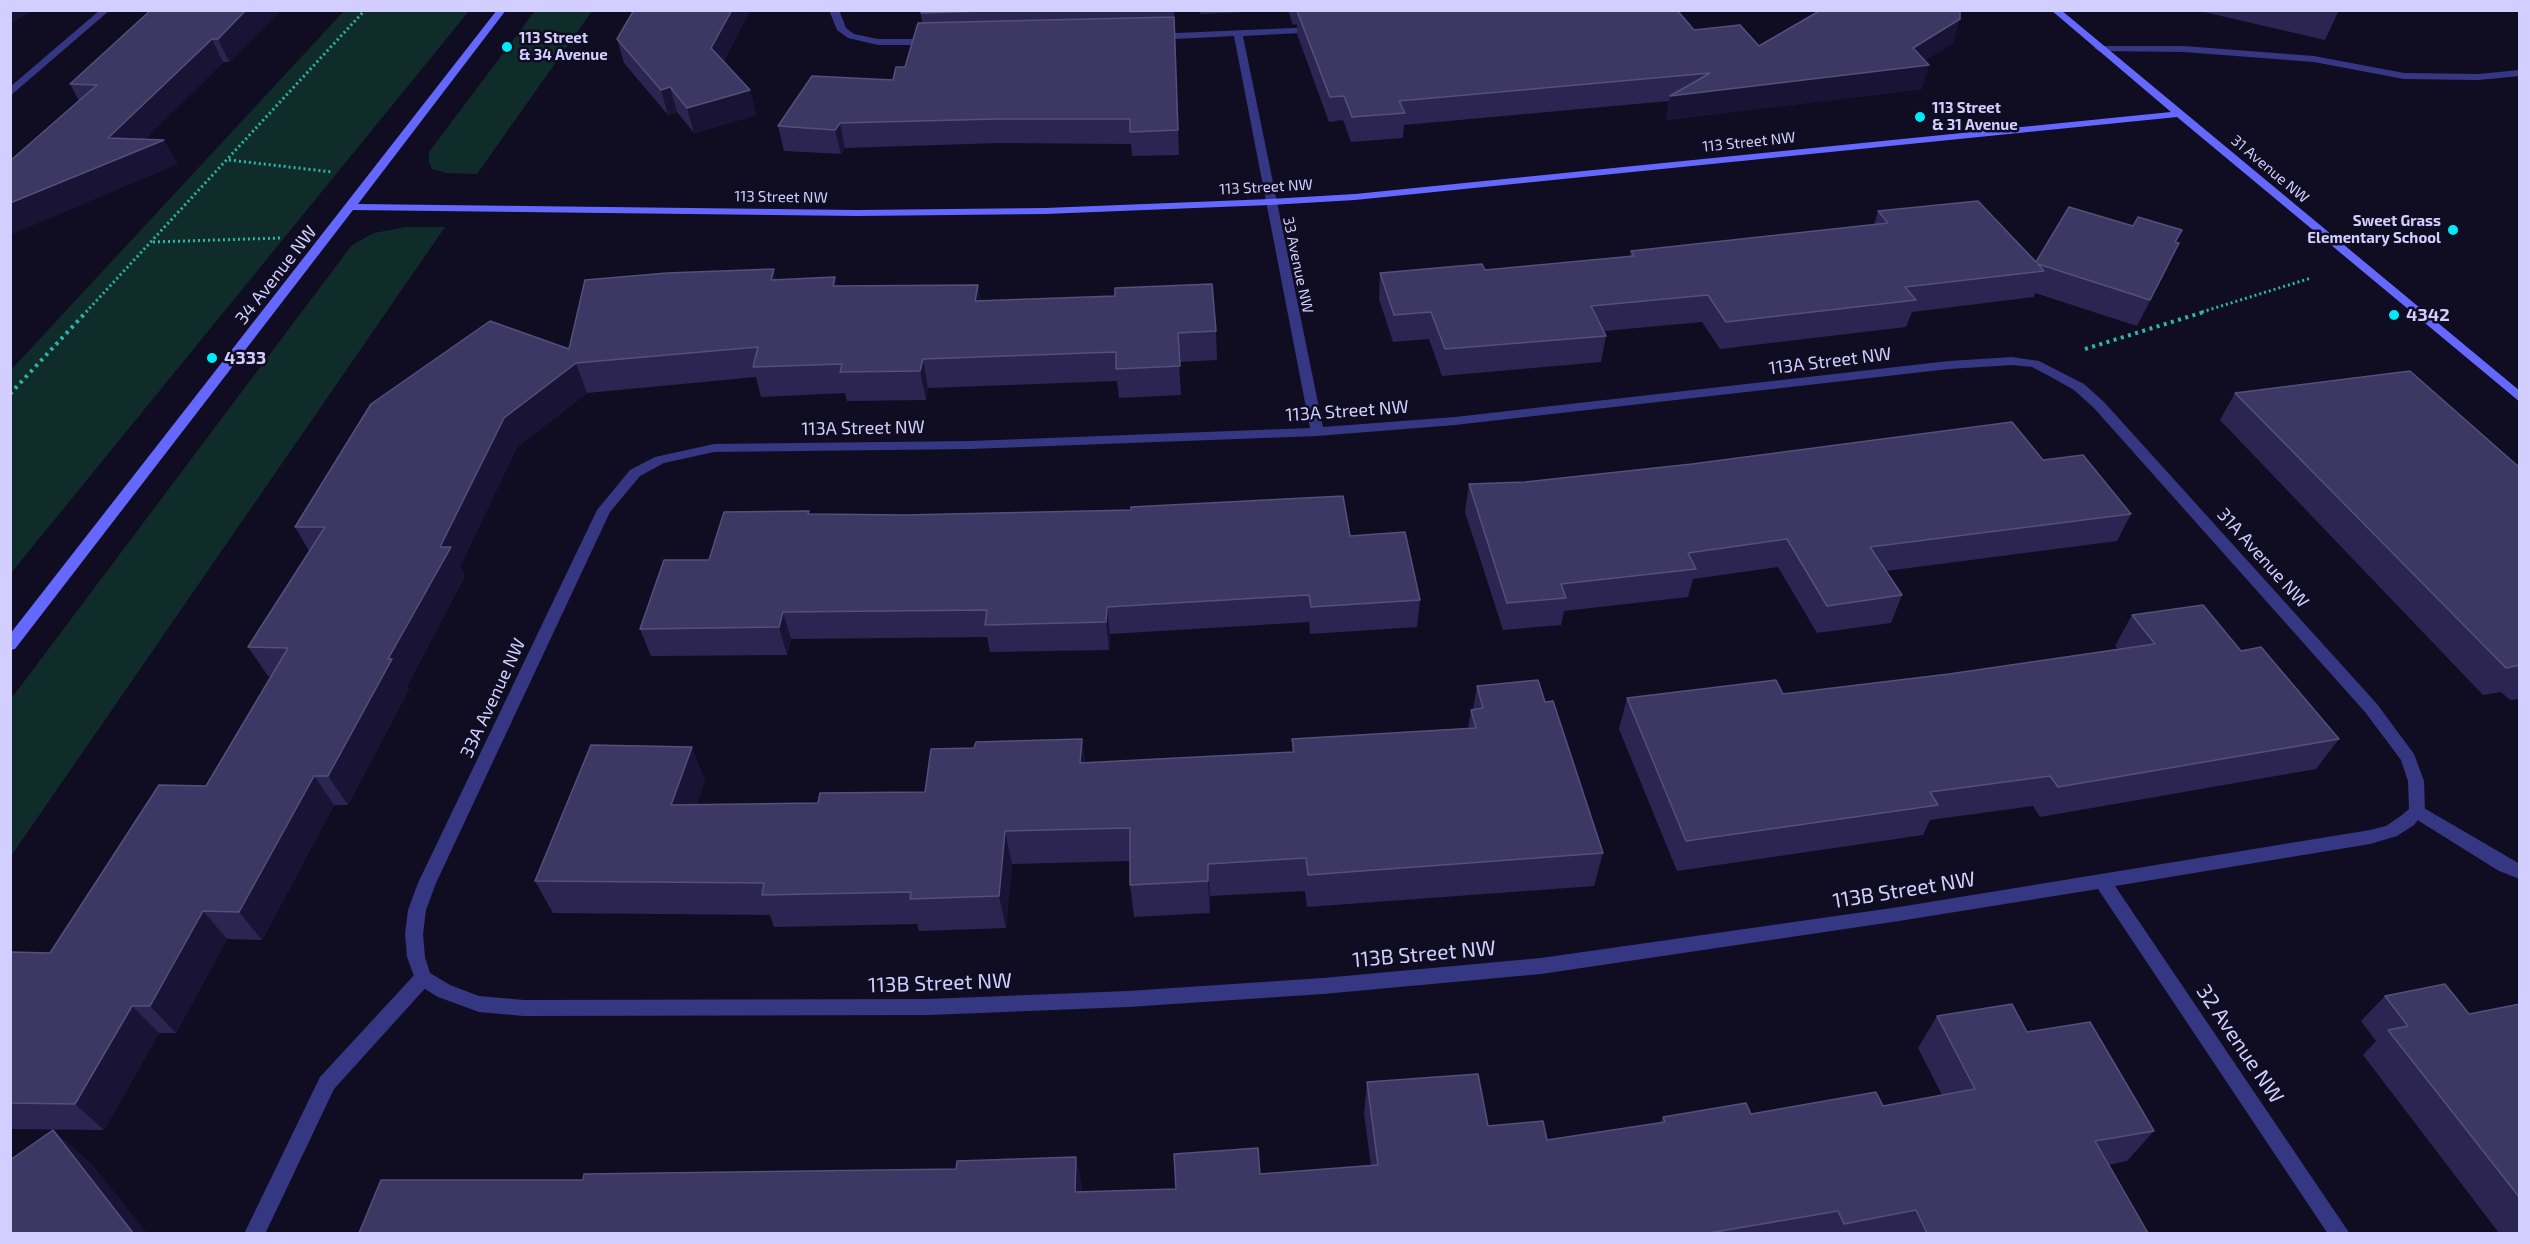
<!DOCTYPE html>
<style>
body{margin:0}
#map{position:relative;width:2530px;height:1244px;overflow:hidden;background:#100d22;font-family:"Exo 2",sans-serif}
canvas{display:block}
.frame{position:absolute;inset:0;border:12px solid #d2ceff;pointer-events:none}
</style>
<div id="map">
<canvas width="2530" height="1244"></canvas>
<div class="frame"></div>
</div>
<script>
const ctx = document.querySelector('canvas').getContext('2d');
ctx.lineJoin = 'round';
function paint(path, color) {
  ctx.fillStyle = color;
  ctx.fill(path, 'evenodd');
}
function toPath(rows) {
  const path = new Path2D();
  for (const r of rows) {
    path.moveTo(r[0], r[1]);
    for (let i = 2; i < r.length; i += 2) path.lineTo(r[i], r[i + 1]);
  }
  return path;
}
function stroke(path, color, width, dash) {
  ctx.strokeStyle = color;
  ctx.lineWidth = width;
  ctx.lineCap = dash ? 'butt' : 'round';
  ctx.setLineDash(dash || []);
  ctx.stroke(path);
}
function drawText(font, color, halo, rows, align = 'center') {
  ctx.font = font + ' "Exo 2",sans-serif';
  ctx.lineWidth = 5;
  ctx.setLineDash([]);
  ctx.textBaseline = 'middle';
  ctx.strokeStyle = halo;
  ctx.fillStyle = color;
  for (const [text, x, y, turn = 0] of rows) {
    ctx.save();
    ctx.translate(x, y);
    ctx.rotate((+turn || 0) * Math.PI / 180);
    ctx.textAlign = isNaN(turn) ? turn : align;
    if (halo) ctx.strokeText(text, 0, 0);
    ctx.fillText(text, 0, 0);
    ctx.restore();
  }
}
paint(toPath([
 [344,11,469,11,11,573,11,370],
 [535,11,592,11,477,174,446,173,432,169,429,162,429,152],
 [406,227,445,227,11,856,11,699,352,245,374,233]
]), '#102c2a');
stroke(toPath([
 [229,160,332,172],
 [153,242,280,238],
 [86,312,365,10],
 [2202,312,2311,278]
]), '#2bb7a8', 3, [2, 3]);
stroke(toPath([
 [2085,349,2207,311],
 [10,394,87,311]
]), '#2bb7a8', 4, [3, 4.5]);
paint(toPath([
 [2096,46,2184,46,2314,56,2404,73,2478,74,2520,70,2520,76,2478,80,2404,79,2314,62,2184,52,2099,51,2094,48,2096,46],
 [2417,804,2520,864,2520,879,2499,871,2411,816,2409,811,2411,806,2417,804],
 [423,970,429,972,432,978,429,984,334,1089,265,1234,244,1234,320,1077,417,972,423,970]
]), '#363783');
paint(toPath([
 [100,10,110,10,10,96,10,87,100,10],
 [829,10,839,10,846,28,854,34,878,39,932,39,937,42,932,45,878,45,848,38,837,30,829,10],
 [1316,27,1319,28,1319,32,1243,36,1323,427,1455,417,1949,361,2012,357,2039,361,2084,384,2104,402,2377,704,2414,754,2424,781,2425,811,2414,825,2397,836,2370,844,2115,886,2350,1234,2328,1234,2098,889,1899,921,1541,974,1323,994,1128,1007,929,1015,524,1016,479,1012,438,997,417,984,407,957,405,934,408,910,418,883,597,510,630,470,655,457,714,444,970,441,1310,428,1234,36,1154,40,1149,37,1154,34,1316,27],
 [2012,365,2032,367,2051,377,2074,390,2094,408,2365,712,2401,760,2408,781,2409,809,2402,815,2386,826,2370,830,1899,907,1541,958,1323,978,1128,991,929,999,524,1000,479,996,450,985,430,973,425,957,423,934,426,910,436,883,610,512,640,476,664,463,714,452,970,449,1317,436,1455,425,1949,369,2012,365]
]), '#363783');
paint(toPath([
 [497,10,506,10,358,204,857,210,1045,208,1270,199,1355,194,2171,112,2051,10,2061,10,2520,391,2520,402,2177,117,1355,200,1270,205,1045,214,857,216,353,210,15,649,10,650,10,634,497,10]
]), '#6568ff');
paint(toPath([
 [151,10,281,10,229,62,223,62,145,139,178,164,79,101,70,84],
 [750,10,724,61,750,90,756,115,694,133,677,112,668,115,624,63,617,39],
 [921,10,1174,10,1179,155,1132,156,1131,144,999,143,845,148,841,154,784,151,778,126,893,80,905,67,922,23,921,13],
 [1200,10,1288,10,1200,14],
 [1288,10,1677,10,1694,30,1759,46,1819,11,1819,10,1960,10,1953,43,1925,60,1922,89,1666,120,1669,101,1404,125,1403,138,1351,142,1343,120,1329,122,1297,34,1297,24,1293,25],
 [2201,10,2339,10,2325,40,2204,12],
 [1878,211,2036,262,2176,242,2167,269,2137,326,2035,293,2034,297,1912,312,1906,327,1720,349,1702,322,1604,331,1606,336,1601,362,1442,376,1429,339,1393,342,1379,299,1380,273,1485,270,1630,257,1631,251,1874,225],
 [777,279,981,300,1216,331,1217,360,1179,362,1181,395,1119,398,1117,381,928,388,926,400,847,401,845,393,761,397,756,377,587,393,517,447,460,566,465,576,407,686,409,689,348,805,334,805,262,940,227,939,176,1033,159,1033,104,1130,10,1129,10,952,50,953,206,786,271,676,268,676,248,647,309,551,295,527,569,349],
 [2235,393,2520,468,2520,699,2510,700,2501,692,2483,695,2220,420],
 [1469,484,2131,514,2117,541,1886,571,1902,595,1891,623,1817,633,1778,567,1693,579,1688,597,1564,611,1561,625,1503,630,1465,512],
 [810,514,1350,536,1420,600,1417,627,1310,634,1309,622,1110,634,1109,650,990,652,987,637,791,639,787,655,651,656,640,629,709,560],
 [2132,615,2241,651,2339,739,2316,769,2040,817,2033,806,1930,820,1923,835,1677,871,1619,729,1627,698,1783,694,1949,674,2118,649,2115,646],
 [1477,686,1545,702,1603,853,1594,886,1307,907,1305,891,1210,896,1210,913,1134,917,1130,885,1130,861,1012,864,1006,928,919,931,917,924,774,927,770,915,553,913,535,881,705,780,696,805,818,803,925,792,974,748,1082,739,1085,763,1292,752,1292,739,1468,728,1471,710,1473,709],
 [2385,996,2469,1014,2520,1004,2520,1233,2499,1233,2363,1055,2376,1041,2361,1021],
 [1937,1016,2027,1032,2154,1131,2127,1161,2108,1165,2148,1233,359,1233,583,1180,956,1169,1076,1157,1082,1188,1082,1192,1176,1189,1260,1174,1371,1166,1364,1114,1367,1082,1488,1126,1547,1140,1660,1123,1663,1117,1751,1114,1883,1106,1942,1095,1918,1048]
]), '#2c2551');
paint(toPath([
 [10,10,32,10,10,25],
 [246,10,281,10,229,62,218,39],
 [732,10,750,10,718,73,711,48],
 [1960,19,1953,43,1915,67,1929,65,1922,89,1666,120,1670,96,1913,48],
 [212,39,223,62,130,154,164,140,178,164,10,235,10,203,108,138],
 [670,87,677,112,668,115,661,90],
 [750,90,756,115,694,133,687,108],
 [840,123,845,148,841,154,835,130],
 [2179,243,2167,269,2137,326,2150,300],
 [774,269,781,298,771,280],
 [835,277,842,306,833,286],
 [978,285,983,314,975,301],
 [923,359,928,388,926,400,920,371],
 [576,363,587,393,517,447,460,566,465,576,407,686,409,689,348,805,328,776,388,659,440,547,504,418],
 [1107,607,1110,634,1109,650,1106,622],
 [783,612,791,639,787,655,779,627],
 [1082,739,1086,772,1080,763],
 [692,747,705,780,685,838,671,805],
 [314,776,334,805,262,940,239,912],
 [1005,831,1012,864,1006,928,999,896],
 [1208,864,1210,896,1210,913,1208,881],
 [203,911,227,939,176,1033,150,1006],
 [132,1006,159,1033,104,1130,75,1104],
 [53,1130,92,1164,147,1233,133,1233],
 [1076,1157,1082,1188,1081,1222,1075,1192]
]), '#191436');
const building = toPath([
 [151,10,246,10,218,39,212,39,108,138,164,140,10,203,10,161,97,85,70,84,151,10],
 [634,10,732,10,711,48,750,90,687,108,670,87,661,90,617,39,634,10],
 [921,10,1013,10,921,13,921,10],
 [1677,10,1694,30,1740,25,1759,46,1821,10,1960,10,1960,19,1913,48,1929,65,1670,96,1710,73,1399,101,1405,113,1352,117,1344,96,1330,97,1297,11,1677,10],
 [1174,17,1178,130,1130,132,1130,119,996,119,840,123,835,130,778,126,812,76,893,80,896,67,905,67,918,23,1174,17],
 [1978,201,2036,262,2069,207,2133,226,2138,217,2182,230,2175,242,2179,243,2150,300,2038,264,2044,271,1905,287,1916,300,1726,322,1708,295,1591,306,1606,336,1445,349,1431,312,1394,315,1380,273,1482,264,1485,270,1634,256,1631,251,1888,223,1878,211,1978,201],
 [774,269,771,280,835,277,833,286,978,285,975,301,1115,296,1115,288,1212,284,1216,331,1178,333,1180,366,1116,369,1116,352,923,359,920,371,840,372,842,364,753,367,758,347,576,363,504,418,440,547,451,547,388,659,392,659,328,776,314,776,239,912,203,911,150,1006,132,1006,75,1104,10,1103,10,952,50,953,159,785,206,786,288,648,248,647,325,527,295,527,371,404,490,321,569,349,585,280,667,273,774,269],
 [2410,371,2520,468,2520,665,2506,668,2235,393,2410,371],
 [2012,422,2043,460,2083,455,2131,514,1870,547,1902,595,1827,606,1787,539,1688,553,1696,569,1561,584,1566,598,1507,603,1469,484,1525,482,1692,464,2012,422],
 [1343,496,1350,536,1405,532,1420,600,1311,607,1309,595,1107,607,1106,622,985,625,987,610,783,612,779,627,640,629,664,560,709,560,724,512,809,511,808,514,906,515,1131,510,1131,507,1343,496],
 [2203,605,2241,651,2261,647,2339,739,2058,787,2050,776,1930,792,1938,805,1686,841,1627,698,1776,680,1783,694,1949,674,2155,644,2132,615,2203,605],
 [1538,680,1545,702,1553,701,1603,853,1308,875,1306,858,1208,864,1208,881,1130,885,1130,828,1005,831,999,896,910,899,911,892,762,895,764,883,535,881,591,745,692,747,671,805,818,803,820,793,925,792,931,749,974,748,976,742,1082,739,1080,763,1294,752,1292,739,1476,728,1471,710,1483,708,1477,686,1538,680],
 [2445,984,2469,1014,2520,1004,2520,1198,2388,1030,2408,1026,2385,996,2445,984],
 [2012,1004,2027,1032,2090,1022,2154,1131,2095,1141,2148,1233,1927,1233,1916,1210,1844,1224,1838,1211,1709,1233,359,1233,381,1180,583,1180,584,1174,956,1169,957,1161,1076,1157,1075,1192,1176,1189,1174,1154,1258,1148,1260,1174,1378,1165,1367,1082,1478,1074,1488,1126,1543,1121,1547,1140,1665,1122,1663,1117,1746,1103,1751,1114,1876,1092,1883,1106,1975,1089,1937,1016,2012,1004],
 [53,1130,133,1233,10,1233,10,1160,53,1130]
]);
paint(building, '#3d3764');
stroke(building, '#554f7c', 1.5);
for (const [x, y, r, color] of [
 [507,47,6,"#00ebf9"],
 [1920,117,6,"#00ebf9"],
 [2453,230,6,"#00ebf9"],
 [2394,315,6,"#00ebf9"],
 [212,358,6,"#00ebf9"]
]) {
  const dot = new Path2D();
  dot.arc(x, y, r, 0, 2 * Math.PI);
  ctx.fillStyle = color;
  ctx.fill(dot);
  stroke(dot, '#100d22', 2);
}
drawText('bold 15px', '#d2ceff', '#100d22', [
 ["113 Street",519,38],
 ["& 34 Avenue",519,55],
 ["113 Street",1932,108],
 ["& 31 Avenue",1932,125],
 ["Sweet Grass",2441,221,"right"],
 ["Elementary School",2441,238,"right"]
], 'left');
drawText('15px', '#d2ceff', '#100d22', [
 ["113 Street NW",1749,142,-6],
 ["31 Avenue NW",2270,169,40],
 ["113 Street NW",1266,187,-3],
 ["113 Street NW",781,197,1],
 ["33 Avenue NW",1298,265,78]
]);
drawText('18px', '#d2ceff', '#100d22', [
 ["34 Avenue NW",276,275,-52],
 ["113A Street NW",1830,361,-7],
 ["113A Street NW",1347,411,-4],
 ["113A Street NW",863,428,-1],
 ["31A Avenue NW",2263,558,48],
 ["33A Avenue NW",493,698,-65]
]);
drawText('bold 18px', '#d2ceff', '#100d22', [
 ["4342",2406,315],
 ["4333",224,358]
], 'left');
drawText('21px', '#d2ceff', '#100d22', [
 ["113B Street NW",1904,890,-9],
 ["113B Street NW",1424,954,-5],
 ["113B Street NW",940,983,-2],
 ["32 Avenue NW",2240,1044,56]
]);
</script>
